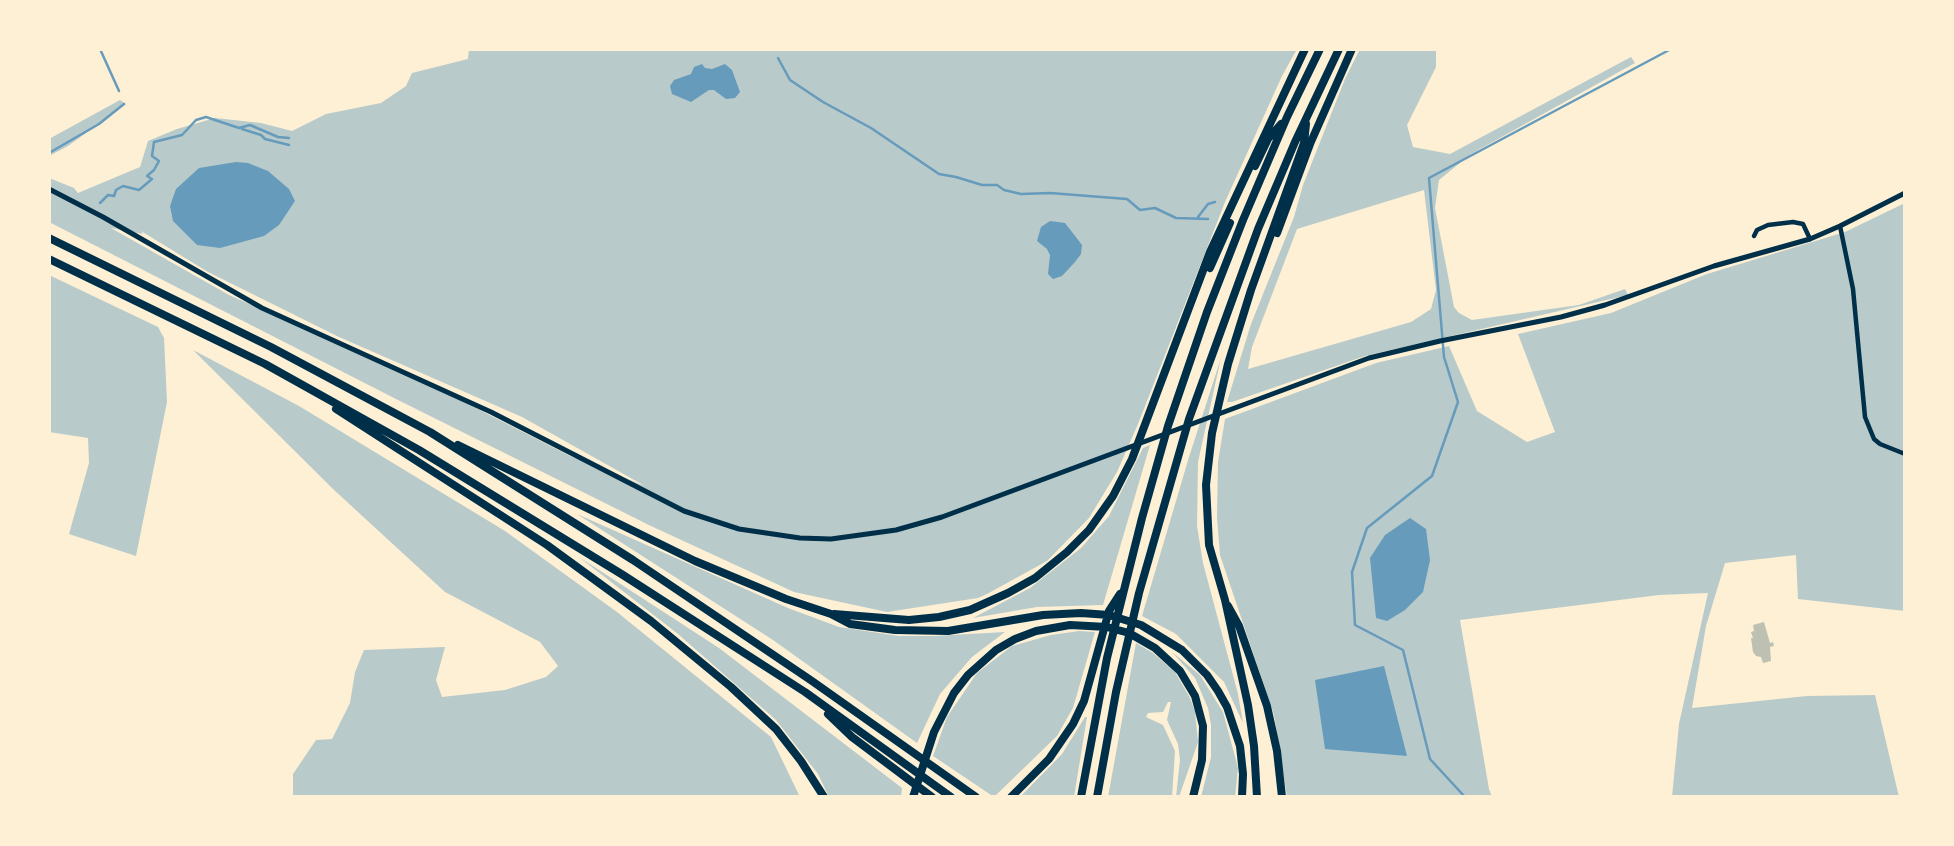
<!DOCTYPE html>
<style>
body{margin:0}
#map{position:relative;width:1954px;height:846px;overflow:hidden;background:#fdf0d5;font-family:"PT Sans",sans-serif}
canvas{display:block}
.frame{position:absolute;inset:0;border:51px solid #fdf0d5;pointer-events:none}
</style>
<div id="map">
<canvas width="1954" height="846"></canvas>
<div class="frame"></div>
</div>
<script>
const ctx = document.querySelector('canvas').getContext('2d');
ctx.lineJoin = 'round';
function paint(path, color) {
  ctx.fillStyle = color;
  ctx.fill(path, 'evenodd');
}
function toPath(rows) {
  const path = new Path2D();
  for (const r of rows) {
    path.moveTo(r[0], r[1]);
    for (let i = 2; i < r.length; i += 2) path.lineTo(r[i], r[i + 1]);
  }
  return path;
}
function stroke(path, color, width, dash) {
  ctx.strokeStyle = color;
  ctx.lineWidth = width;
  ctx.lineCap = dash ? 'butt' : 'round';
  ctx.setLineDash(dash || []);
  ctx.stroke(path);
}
paint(toPath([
 [469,49,1297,49,1282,76,1225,202,1138,424,1117,472,1089,518,1047,561,987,594,978,598,887,612,794,592,651,526,396,399,49,222,49,178,74,188,78,193,140,167,148,141,177,129,215,118,261,123,292,131,326,114,381,103,406,86,412,73,468,59],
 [111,228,143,234,141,231,208,272,339,337,522,417,645,486,570,456,419,379,229,295],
 [1360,49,1436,49,1436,67,1407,125,1413,147,1450,154,1631,57,1635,63,1471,154,1439,180,1435,208,1454,307,1459,313,1472,320,1579,305,1625,289,1628,295,1365,356,1232,402,1227,402,1251,324,1294,217,1303,185,1345,79],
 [1424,190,1436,290,1431,309,1411,322,1248,369,1252,347,1297,229],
 [120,100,126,104,68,146,49,156,49,139],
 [1905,203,1905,611,1798,599,1796,555,1725,563,1706,626,1692,708,1807,696,1875,695,1899,797,1672,797,1679,724,1708,593,1659,595,1460,620,1489,789,1492,797,1287,797,1274,715,1220,555,1217,517,1218,462,1225,419,1376,363,1449,346,1477,411,1527,442,1555,432,1518,334,1611,313,1707,274,1845,232],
 [49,275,158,327,164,338,167,402,136,556,69,534,89,463,88,438,49,432],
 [193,350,299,406,505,531,617,612,771,737,800,797,293,797,293,774,316,740,332,739,350,703,355,672,364,650,445,647,436,680,442,697,505,690,546,677,558,666,540,642,445,592,333,489],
 [1221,358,1198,462,1197,526,1203,563,1238,694,1243,723,1224,682,1176,634,1142,616,1189,457],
 [1150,445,1103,605,1037,607,973,618,1030,588,1081,548,1109,516,1143,448],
 [577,514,788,608,839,627,899,636,934,636,1005,632,972,657,940,694,917,743,773,640],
 [579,557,719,648,902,788,901,797,829,797,818,774,776,720,678,634],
 [1079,631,1095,632,1073,708,1057,736,994,797,933,756,947,717,977,673,1012,646,1051,635],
 [1136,643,1153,653,1175,672,1190,698,1195,712,1198,742,1179,797,1176,797,1180,760,1178,744,1167,720,1171,702,1168,702,1163,712,1148,713,1146,717,1163,725,1175,751,1172,797,1108,797],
 [1172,652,1200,675,1223,712,1238,768,1235,797,1201,797,1211,757,1211,725,1208,708,1195,678],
 [1085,717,1087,717,1074,797,1020,797,1062,754]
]), '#b9caca');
paint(toPath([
 [702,64,705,68,712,69,725,64,732,70,740,92,735,98,726,99,714,90,709,90,691,102,672,94,670,86,674,80,691,74,694,67],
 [236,162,248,163,268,171,289,189,295,201,279,225,264,236,220,248,197,245,173,221,170,206,176,189,199,168],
 [1050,221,1065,223,1082,245,1081,254,1075,262,1062,276,1053,279,1048,274,1050,255,1047,249,1037,241,1041,227],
 [1410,518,1426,529,1430,560,1423,592,1405,610,1387,621,1376,618,1370,558,1385,535],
 [1384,666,1407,756,1325,749,1315,680]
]), '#669bbc');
stroke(toPath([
 [100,49,119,91],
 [778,58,790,80,823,102,871,128,939,174,956,177,982,185,997,185,1004,190,1021,194,1050,193,1127,199,1140,210,1155,208,1176,218,1208,219],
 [242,129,261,135,265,139,289,145],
 [49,153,99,124,124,104],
 [100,203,108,195,114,196,116,190,123,186,139,190,152,179,147,176,154,170,159,161,152,156,154,142,182,135,196,120,206,117,239,128,250,125,278,137,289,138],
 [1198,217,1208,204,1215,202],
 [1465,797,1430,759,1403,650,1355,625,1352,572,1367,528,1432,476,1458,402,1444,357,1429,178,1671,49]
]), '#669bbc', 2.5);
paint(toPath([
 [1764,622,1770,643,1773,642,1774,646,1770,647,1771,661,1763,663,1761,657,1756,656,1753,652,1751,638,1753,638,1751,632,1754,631,1753,625]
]), '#bec0b2');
stroke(toPath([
 [1840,226,1853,289,1865,417,1874,439,1880,444,1905,454],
 [1754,236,1757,230,1768,225,1793,222,1803,224,1810,239]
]), '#003049', 4.5);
stroke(toPath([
 [49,189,103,217,262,308,491,412,684,511,739,529,800,538,831,539,896,530,942,517,1369,358,1440,341,1561,317,1605,305,1714,266,1810,239,1840,226,1905,193]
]), '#003049', 5);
stroke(toPath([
 [1255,166,1268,139,1281,124],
 [1277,233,1310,144,1352,49],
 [49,238,271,347,430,432,633,560,812,681,976,797],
 [49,259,265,364,419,450,623,575,805,692,951,797],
 [1210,268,1230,223],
 [336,409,547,545,651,621,731,687,776,729,801,761,824,797],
 [458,445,695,561,786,599,831,614,850,624,895,630,948,631,1043,615,1081,613,1109,615,1141,625,1182,650,1207,675,1218,691,1227,707,1240,746,1243,774,1242,797],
 [1228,606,1239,626,1267,706,1277,751,1282,797],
 [834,614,909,620,939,617,970,610,1008,593,1035,578,1067,552,1089,530,1113,496,1132,459,1210,252,1305,49],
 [828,714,852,737,932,797],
 [913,797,934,732,954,693,968,675,996,650,1015,639,1036,631,1070,625,1107,627,1129,633,1155,648,1180,671,1195,696,1203,726,1202,760,1193,797],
 [1011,797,1049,759,1073,724,1084,701,1109,611,1120,594],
 [1081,797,1107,658,1142,518,1168,426,1207,312,1243,220,1287,117,1320,49],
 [1097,797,1116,692,1139,593,1189,419,1258,229,1295,142,1339,49],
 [1257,797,1254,746,1248,705,1225,600,1209,545,1206,485,1212,433,1228,364,1251,290,1304,143,1306,124]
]), '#003049', 8);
</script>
